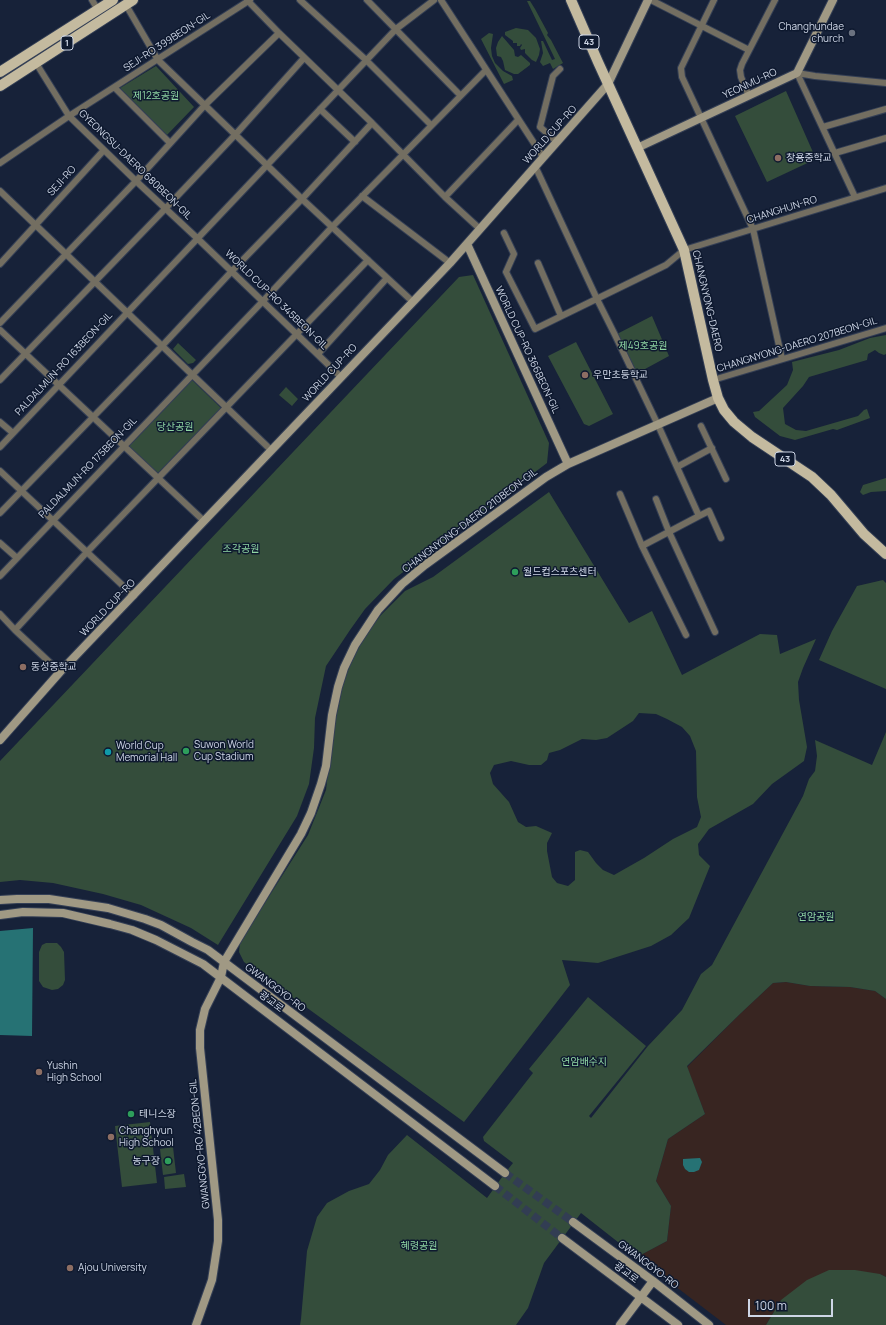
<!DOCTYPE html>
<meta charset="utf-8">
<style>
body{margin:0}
#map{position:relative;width:886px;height:1325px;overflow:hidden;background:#172239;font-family:Manrope,sans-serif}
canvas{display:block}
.scale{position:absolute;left:748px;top:1299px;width:85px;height:18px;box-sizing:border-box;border:2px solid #ced6e6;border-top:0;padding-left:5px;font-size:12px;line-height:14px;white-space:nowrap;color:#ced6e6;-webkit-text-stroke:3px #0e192f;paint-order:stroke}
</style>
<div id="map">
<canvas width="886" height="1325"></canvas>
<div class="scale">100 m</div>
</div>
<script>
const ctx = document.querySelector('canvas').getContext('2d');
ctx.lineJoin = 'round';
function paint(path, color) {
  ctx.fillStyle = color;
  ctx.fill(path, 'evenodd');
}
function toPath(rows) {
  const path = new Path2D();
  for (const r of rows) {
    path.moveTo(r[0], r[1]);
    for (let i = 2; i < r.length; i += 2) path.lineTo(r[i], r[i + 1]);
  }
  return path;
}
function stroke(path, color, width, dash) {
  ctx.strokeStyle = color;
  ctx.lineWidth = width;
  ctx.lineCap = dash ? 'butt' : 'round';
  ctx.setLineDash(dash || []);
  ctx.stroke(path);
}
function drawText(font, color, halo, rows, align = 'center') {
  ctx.font = font + ' Manrope,"Noto Sans KR",sans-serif';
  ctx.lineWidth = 3;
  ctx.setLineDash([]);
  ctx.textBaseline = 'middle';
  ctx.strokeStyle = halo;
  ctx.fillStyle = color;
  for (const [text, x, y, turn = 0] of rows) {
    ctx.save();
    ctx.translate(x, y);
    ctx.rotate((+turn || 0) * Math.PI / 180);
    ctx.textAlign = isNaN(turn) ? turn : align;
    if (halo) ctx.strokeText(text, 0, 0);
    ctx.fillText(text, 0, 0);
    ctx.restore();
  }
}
paint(toPath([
 [786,982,810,986,850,987,875,991,886,999,886,1277,880,1274,781,1300,766,1325,726,1325,637,1257,667,1241,671,1206,656,1181,668,1139,705,1114,687,1067,741,1013,773,983]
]), '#382521');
paint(toPath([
 [527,1,530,1,535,9,548,33,547,35,551,40,563,63,553,69,550,63,543,66,540,62,543,53,541,41,543,41,552,60,555,59],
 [516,28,528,30,536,38,540,49,539,55,536,62,532,60,525,53,525,49,521,50,520,48,522,45,521,44,520,46,517,46,517,43,513,43,513,41,505,35,505,32],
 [489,33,493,34,491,48,492,56,495,63,503,71,512,76,513,80,504,84,481,39],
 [502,36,514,50,515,56,518,57,521,55,530,63,530,65,518,74,514,74,505,70,503,61,501,57,497,56,496,48,498,42],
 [156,66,194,107,166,136,120,88],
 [786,91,816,159,767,182,735,116],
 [473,275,549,443,547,463,394,579,365,609,350,630,326,666,315,718,314,748,309,784,297,816,218,945,191,928,141,905,103,894,53,883,20,880,0,882,0,761,459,277],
 [652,316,669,356,634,375,615,335],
 [886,335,886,354,884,355,879,353,875,350,868,354,867,360,809,377,803,386,783,408,785,424,796,430,806,431,858,416,864,410,867,409,870,418,837,430,833,429,795,440,780,436,755,417,753,412,759,411,787,385,793,370,792,362,839,350,870,338],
 [576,342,613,414,589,426,584,424,548,356],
 [178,343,196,360,193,363,188,364,173,349],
 [192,380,221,408,157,474,129,446],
 [286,387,298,399,292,406,279,395],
 [886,478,886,491,871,492,863,495,860,492,863,485],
 [549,492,629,623,652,611,682,675,760,634,777,635,780,654,816,639,803,668,798,682,799,700,807,747,804,761,772,784,753,804,709,829,698,844,699,855,710,866,689,918,671,935,651,946,598,963,562,960,570,985,464,1122,244,962,239,952,240,942,308,835,326,790,335,710,341,681,360,641,381,615,405,591,433,577],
 [639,713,656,714,667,719,682,727,690,736,696,751,697,797,701,817,697,827,673,839,644,858,614,875,603,870,596,863,588,852,580,850,575,852,575,880,568,886,557,883,552,877,547,851,547,843,552,833,536,826,526,827,518,822,509,802,493,784,490,773,494,765,511,761,529,765,541,765,547,760,549,753,560,750,582,739,596,740,607,738,633,721],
 [883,580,886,583,886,689,819,660,832,631,857,586],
 [886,732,886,999,875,991,850,987,810,986,786,982,773,983,741,1013,687,1066,705,1114,668,1139,656,1181,671,1206,667,1241,637,1257,581,1213,544,1263,528,1308,516,1325,300,1325,301,1319,307,1251,317,1217,327,1203,349,1191,369,1184,380,1170,388,1155,407,1135,487,1198,505,1173,513,1163,484,1141,483,1137,533,1073,529,1069,588,997,646,1046,589,1116,591,1118,648,1046,682,1010,701,974,712,965,803,796,809,779,815,771,817,756,815,740,872,765],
 [46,943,57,943,61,947,64,952,65,980,63,985,58,989,52,990,43,987,39,981,39,952,42,945],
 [150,1122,157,1183,122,1187,115,1126],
 [173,1147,176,1173,163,1175,160,1149],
 [184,1174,186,1187,165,1189,164,1177],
 [829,1270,855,1270,880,1274,886,1277,886,1325,766,1325,781,1300,807,1280]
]), '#344d3b');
paint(toPath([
 [33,928,32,1036,0,1035,0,931],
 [700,1158,702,1162,699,1170,694,1172,689,1172,685,1169,683,1165,683,1159]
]), '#267274');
stroke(toPath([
 [505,1173,573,1222],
 [495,1186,562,1238]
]), '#323d53', 8, [8, 4]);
const street = toPath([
 [92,0,98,10],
 [247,0,279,33,372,123,445,197,480,229],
 [300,0,366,60,431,125],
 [367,0,460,95],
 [441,0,543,157],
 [651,0,749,50],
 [714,0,681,68,682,77,753,229,782,359],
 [126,5,158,60,302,199,412,301],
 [36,63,69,116,136,181,197,238,341,377],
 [797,73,855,197],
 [797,73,815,76,886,83],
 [115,88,170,143],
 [749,96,741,77,740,70,742,64,775,0],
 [320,109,355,142],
 [823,127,886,109],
 [557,142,540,127,553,76,560,69],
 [835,153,886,138],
 [0,163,69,116,250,0],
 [535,166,597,299,615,335,658,425,699,516,709,511,721,538],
 [0,191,271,450],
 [362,196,450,263],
 [445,197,518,120],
 [504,233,514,254,506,272,535,329,666,265,684,250,886,188],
 [538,263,561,316],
 [0,264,104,150],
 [0,323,136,181,205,105,279,33],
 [0,330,204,521],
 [318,354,387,278],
 [0,380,165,209,235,135,304,58],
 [713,380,886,328],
 [0,422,13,433],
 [701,426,726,479],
 [0,447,396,29,434,0],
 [677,467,712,448],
 [0,471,134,596],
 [620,494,642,546,686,635],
 [656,499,669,532,715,632],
 [0,513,162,346,232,271,302,199,372,123],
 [0,543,17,558],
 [642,546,699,516],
 [0,576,263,301,332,227,486,70],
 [0,614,15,630,60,672],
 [15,630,87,552,368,260]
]);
const secondary = toPath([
 [637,148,797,73,833,0],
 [467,244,568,464],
 [0,740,60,672,450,263,608,84,648,0],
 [0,900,17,899,49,899,108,908,145,919,161,925,192,942,208,950,224,962,505,1173],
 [0,915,23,912,63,913,110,924,132,930,156,940,203,964,495,1186],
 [573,1222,653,1281,709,1325],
 [562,1238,678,1325],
 [196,1325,212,1280,218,1241,218,1220,200,1048,200,1030,205,1009,221,977,224,962,301,834,311,813,321,784,326,766,332,715,338,687,344,668,355,645,378,610,402,584,425,565,546,477,568,464,718,398],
 [620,1325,653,1281]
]);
const primary = toPath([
 [571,0,598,62,684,250,713,380,718,398,724,410,734,422,752,437,812,477,831,495,864,534,886,554],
 [0,72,113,0],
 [0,86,133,0]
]);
stroke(street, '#343f55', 8);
stroke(secondary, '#343f55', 10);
stroke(primary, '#343f55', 12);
stroke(street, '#736e61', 6);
stroke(secondary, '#a09984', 8);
stroke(primary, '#c4ba9f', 10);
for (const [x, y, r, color] of [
 [852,33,4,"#6b7280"],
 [778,158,4,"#8d6e63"],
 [585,375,4,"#8d6e63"],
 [515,572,4,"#2e9e5b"],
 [23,667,4,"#8d6e63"],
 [186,751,4,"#2e9e5b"],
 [108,752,4,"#0f9aa8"],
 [39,1072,4,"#8d6e63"],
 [131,1114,4,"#2e9e5b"],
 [111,1137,4,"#8d6e63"],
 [168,1161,4,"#2e9e5b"],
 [70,1268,4,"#8d6e63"]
]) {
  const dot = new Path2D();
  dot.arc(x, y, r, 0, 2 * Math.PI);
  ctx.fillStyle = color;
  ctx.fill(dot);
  stroke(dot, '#0e192f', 1.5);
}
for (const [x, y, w] of [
 [589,42,20],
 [67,43,12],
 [785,459,20]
]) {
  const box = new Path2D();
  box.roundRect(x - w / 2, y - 7, w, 14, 3);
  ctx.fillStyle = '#0e192f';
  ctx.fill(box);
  stroke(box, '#ced6e6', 1);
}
drawText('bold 9px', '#ced6e6', null, [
 ["43",589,42],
 ["1",67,43],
 ["43",785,459]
]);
drawText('10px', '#ced6e6', '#0e192f', [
 ["Changhundae",844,27,"right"],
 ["church",844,39,"right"],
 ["창용중학교",786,158],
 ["우만초등학교",593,375],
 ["월드컵스포츠센터",523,572],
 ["동성중학교",31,667],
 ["Suwon World",194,745],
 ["Cup Stadium",194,757],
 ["World Cup",116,746],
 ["Memorial Hall",116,758],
 ["Yushin",47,1066],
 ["High School",47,1078],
 ["테니스장",139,1114],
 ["Changhyun",119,1131],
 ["High School",119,1143],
 ["농구장",160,1161,"right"],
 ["Ajou University",78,1268]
], 'left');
drawText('10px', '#ced6e6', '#0e192f', [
 ["SEJI-RO 399BEON-GIL",167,42,-33],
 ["YEONMU-RO",750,84,-25],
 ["WORLD CUP-RO",550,135,-48],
 ["GYEONGSU-DAERO 680BEON-GIL",135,165,44],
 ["SEJI-RO",62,181,-48],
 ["CHANGHUN-RO",782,210,-17],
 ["WORLD CUP-RO 345BEON-GIL",276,300,44],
 ["CHANGNYONG-DAERO",707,301,77],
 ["CHANGNYONG-DAERO 207BEON-GIL",797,345,-17],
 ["WORLD CUP-RO 366BEON-GIL",527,350,65],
 ["PALDALMUN-RO 163BEON-GIL",64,364,-47],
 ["WORLD CUP-RO",330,373,-47],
 ["PALDALMUN-RO 175BEON-GIL",88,468,-46],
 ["CHANGNYONG-DAERO 210BEON-GIL",470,521,-37],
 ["WORLD CUP-RO",108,608,-46],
 ["GWANGGYO-RO",275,988,37],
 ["광교로",271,1002,37],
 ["GWANGGYO-RO 42BEON-GIL",200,1144,-96],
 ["GWANGGYO-RO",648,1265,37],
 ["광교로",626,1273,37]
]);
drawText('10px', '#91d8a4', '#0e192f', [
 ["제12호공원",156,96],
 ["제49호공원",643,346],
 ["당산공원",175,427],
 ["조각공원",241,549],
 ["연암공원",816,917],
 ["연암배수지",584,1062],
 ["혜령공원",419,1246]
]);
</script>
